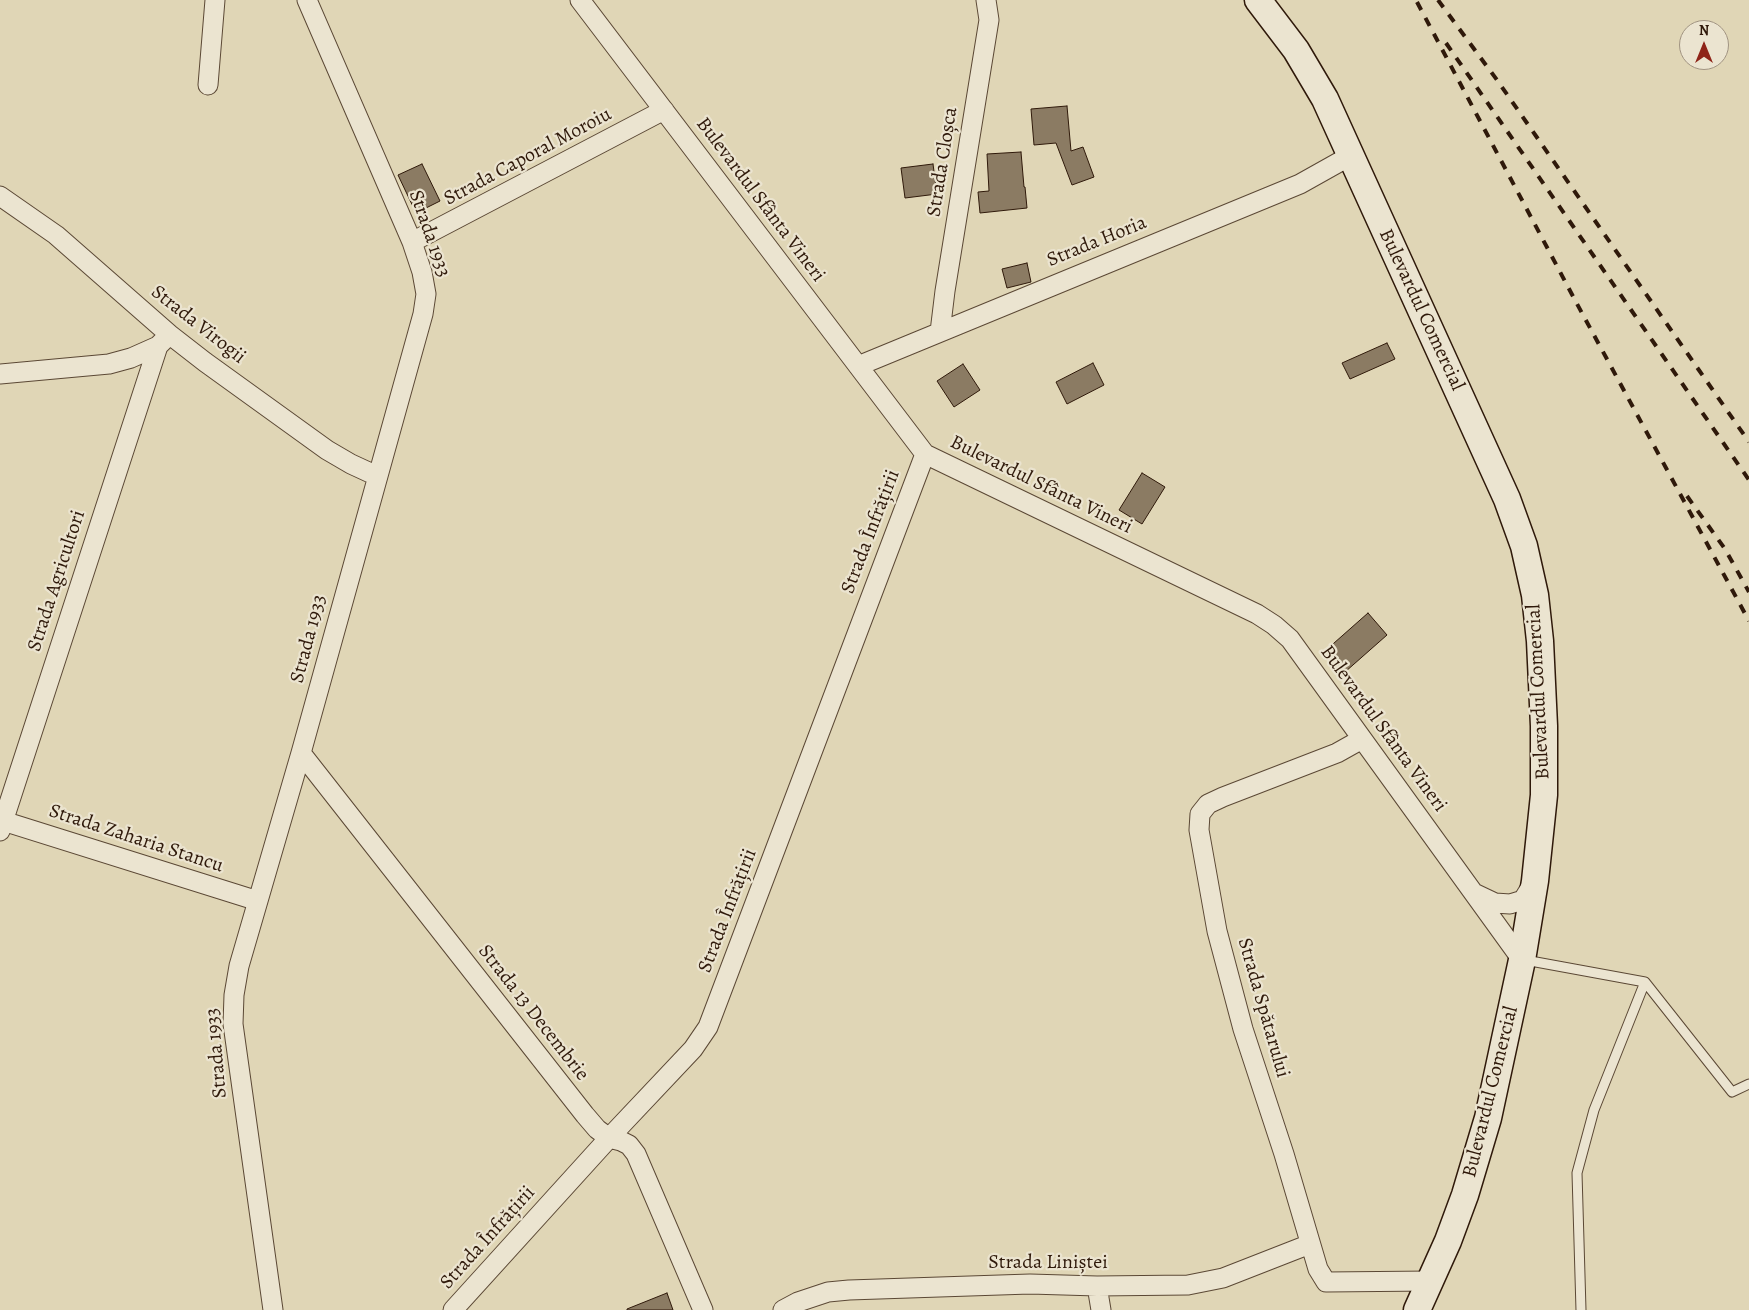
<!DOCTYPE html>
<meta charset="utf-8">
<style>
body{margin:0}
#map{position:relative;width:1749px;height:1310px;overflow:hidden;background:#e0d6b6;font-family:Alegreya,serif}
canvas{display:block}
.north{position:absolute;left:1679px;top:20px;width:50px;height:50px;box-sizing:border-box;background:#ebe4d0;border:1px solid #a09381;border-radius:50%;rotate:0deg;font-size:14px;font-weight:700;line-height:20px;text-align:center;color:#2f190a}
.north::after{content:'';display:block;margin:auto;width:18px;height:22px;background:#8f2418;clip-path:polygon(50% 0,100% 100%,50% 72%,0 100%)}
</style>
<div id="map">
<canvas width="1749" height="1310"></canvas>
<div class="north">N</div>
</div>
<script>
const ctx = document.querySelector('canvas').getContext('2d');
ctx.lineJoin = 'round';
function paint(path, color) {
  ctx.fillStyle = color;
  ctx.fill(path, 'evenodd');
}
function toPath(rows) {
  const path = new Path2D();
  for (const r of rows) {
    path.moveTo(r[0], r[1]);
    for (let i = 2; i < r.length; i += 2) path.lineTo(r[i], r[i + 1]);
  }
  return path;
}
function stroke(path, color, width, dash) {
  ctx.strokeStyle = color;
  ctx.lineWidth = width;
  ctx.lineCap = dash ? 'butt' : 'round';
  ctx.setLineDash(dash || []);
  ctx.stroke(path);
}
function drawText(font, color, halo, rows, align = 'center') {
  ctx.font = font + ' Alegreya,serif';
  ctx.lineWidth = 4.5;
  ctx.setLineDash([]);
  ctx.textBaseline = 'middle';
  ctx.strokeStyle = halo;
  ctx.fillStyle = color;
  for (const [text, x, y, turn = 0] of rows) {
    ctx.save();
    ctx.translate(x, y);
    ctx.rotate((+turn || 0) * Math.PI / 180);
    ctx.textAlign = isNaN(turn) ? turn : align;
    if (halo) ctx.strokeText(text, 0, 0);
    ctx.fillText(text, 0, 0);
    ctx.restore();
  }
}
const building = toPath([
 [1067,106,1071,151,1083,147,1094,177,1072,185,1056,143,1034,145,1031,109,1067,106],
 [1021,152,1024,187,1025,187,1027,208,980,213,978,192,989,191,987,154,1021,152],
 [422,164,440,201,416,213,398,175,422,164],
 [933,164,937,194,905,198,901,168,933,164],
 [1027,263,1031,282,1007,288,1002,269,1027,263],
 [1387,343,1395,359,1350,379,1342,363,1387,343],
 [1093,363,1104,385,1067,404,1056,382,1093,363],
 [963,364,980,390,954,407,937,381,963,364],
 [1142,473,1165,487,1142,524,1119,510,1142,473],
 [1368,613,1387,635,1345,672,1325,651,1368,613],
 [667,1293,673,1310,627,1310,627,1309,667,1293]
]);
paint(building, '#8b7b63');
stroke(building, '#2f190a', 1);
const lane = toPath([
 [1525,960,1645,982,1594,1110,1577,1173,1581,1310],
 [1645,982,1732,1092,1749,1084]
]);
const street = toPath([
 [580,0,925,454,1257,614,1274,625,1290,639,1522,960],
 [208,85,215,0],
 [0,196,56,235,169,334,205,362,327,450,351,464,377,476],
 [412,242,664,110],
 [940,332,945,291,989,20,986,0],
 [858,366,1300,184,1350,156],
 [0,374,109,364,131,358,158,346,163,341],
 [1362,739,1337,753,1223,797,1208,804,1200,814,1199,830,1217,931,1243,1029,1284,1154,1318,1269,1326,1282,1431,1281],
 [301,753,585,1115,597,1129,609,1138,621,1141,629,1145,636,1154,703,1310],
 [0,820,258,901],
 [0,831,158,346],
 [1476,894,1495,903,1510,904,1523,900,1534,882],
 [1097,1286,1101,1310],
 [273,1310,233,1024,234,995,239,966,301,753,423,314,426,294,422,272,412,242,307,0],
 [453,1310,609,1138,693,1049,708,1027,925,454],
 [783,1310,798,1302,828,1292,849,1290,1030,1284,1097,1286,1188,1285,1223,1278,1310,1244]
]);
const secondary = toPath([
 [1258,0,1296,50,1325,99,1507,499,1524,546,1535,595,1540,641,1544,726,1544,795,1535,881,1522,960,1488,1118,1465,1195,1448,1241,1417,1310]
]);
stroke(lane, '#5b4835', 11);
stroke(street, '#5b4835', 21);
stroke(secondary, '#2f190a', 29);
stroke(lane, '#ebe4d0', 9);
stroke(street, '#ebe4d0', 19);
stroke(secondary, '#ebe4d0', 26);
stroke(toPath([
 [1438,0,1497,80,1749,442],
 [1417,2,1576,302,1749,621],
 [1446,43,1749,480],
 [1687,496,1725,549,1749,592]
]), '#2f190a', 4, [9, 9]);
drawText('20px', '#2f190a', '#ebe4d0', [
 ["Strada Caporal Moroiu",528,157,-28],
 ["Strada Cloșca",943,162,-81],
 ["Bulevardul Sfânta Vineri",760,200,53],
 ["Strada 1933",429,234,71],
 ["Strada Horia",1097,242,-22],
 ["Bulevardul Comercial",1421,310,65],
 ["Strada Virogii",198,325,38],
 ["Bulevardul Sfânta Vineri",1041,485,26],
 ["Strada Înfrățirii",871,532,-69],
 ["Strada Agricultori",57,581,-72],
 ["Strada 1933",309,639,-75],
 ["Bulevardul Comercial",1539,692,-93],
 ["Bulevardul Sfânta Vineri",1383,729,54],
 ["Strada Zaharia Stancu",136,839,18],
 ["Strada Înfrățirii",728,911,-69],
 ["Strada Spătarului",1263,1008,74],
 ["Strada 13 Decembrie",533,1013,52],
 ["Strada 1933",217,1053,-95],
 ["Bulevardul Comercial",1491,1092,-76],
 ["Strada Înfrățirii",488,1238,-48],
 ["Strada Liniștei",1048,1263]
]);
</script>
